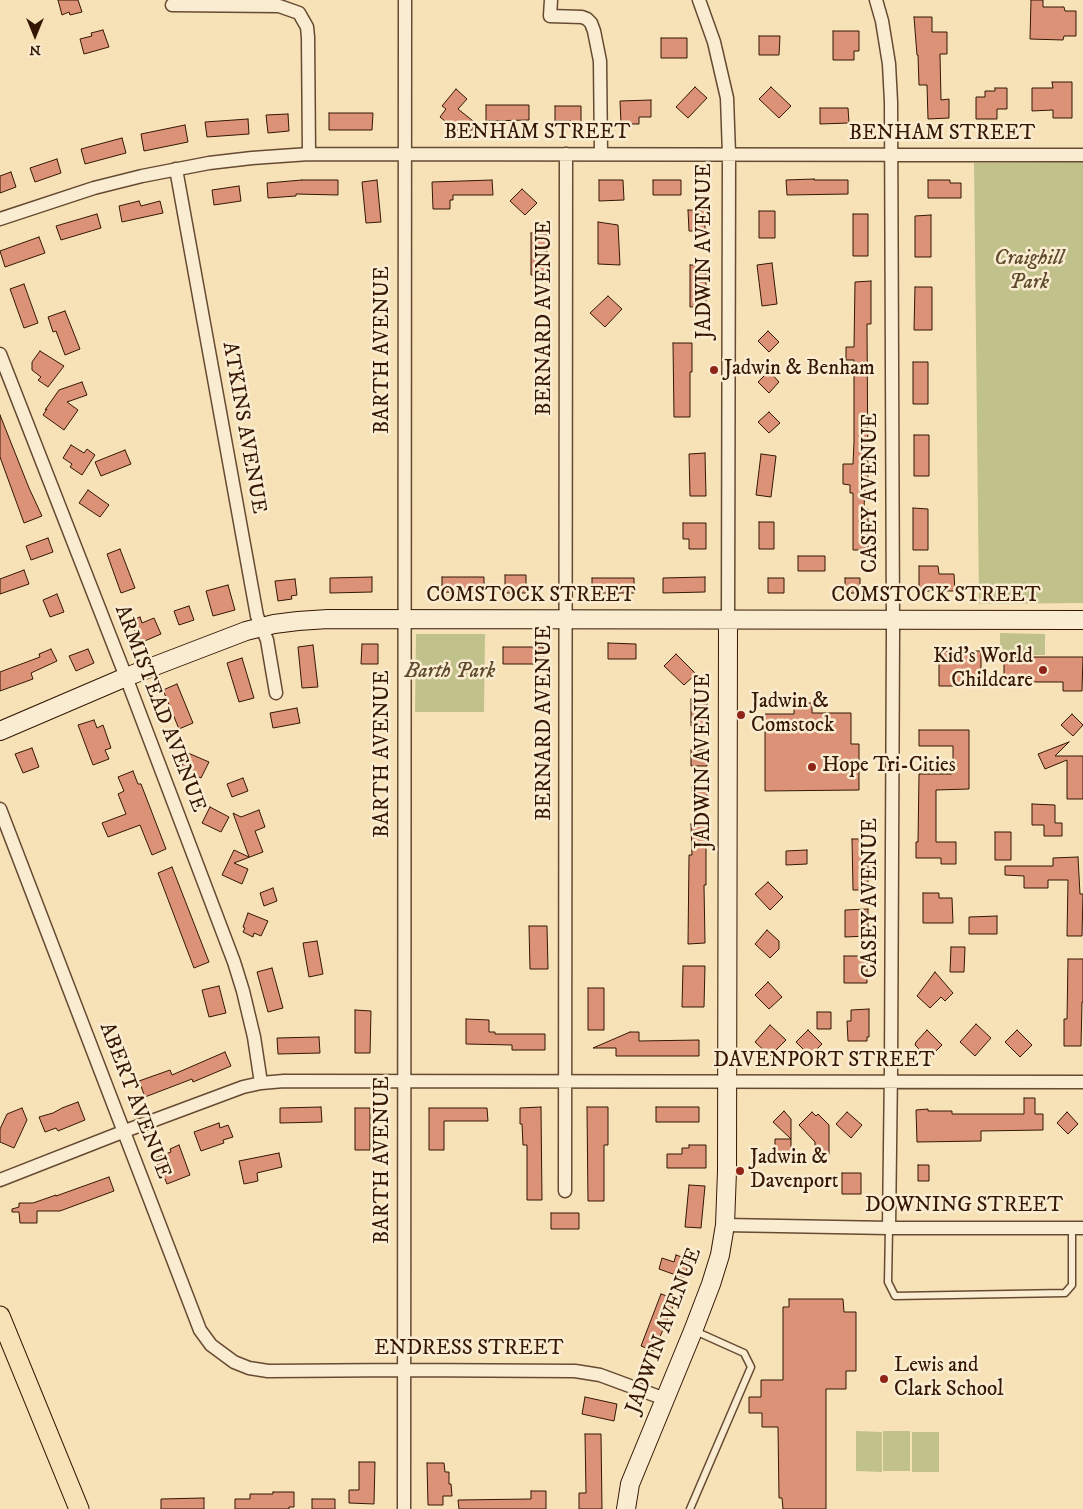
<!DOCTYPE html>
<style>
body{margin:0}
#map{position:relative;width:1083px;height:1509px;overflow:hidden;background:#f7e2b8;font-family:"IM FELL DW Pica",serif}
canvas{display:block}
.north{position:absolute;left:10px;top:10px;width:50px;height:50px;-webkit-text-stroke:4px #faecd1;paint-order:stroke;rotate:180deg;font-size:14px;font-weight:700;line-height:20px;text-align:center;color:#351704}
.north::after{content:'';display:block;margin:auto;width:18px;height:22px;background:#351704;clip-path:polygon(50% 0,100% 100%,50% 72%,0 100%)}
</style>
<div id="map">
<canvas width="1083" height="1509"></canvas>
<div class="north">N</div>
</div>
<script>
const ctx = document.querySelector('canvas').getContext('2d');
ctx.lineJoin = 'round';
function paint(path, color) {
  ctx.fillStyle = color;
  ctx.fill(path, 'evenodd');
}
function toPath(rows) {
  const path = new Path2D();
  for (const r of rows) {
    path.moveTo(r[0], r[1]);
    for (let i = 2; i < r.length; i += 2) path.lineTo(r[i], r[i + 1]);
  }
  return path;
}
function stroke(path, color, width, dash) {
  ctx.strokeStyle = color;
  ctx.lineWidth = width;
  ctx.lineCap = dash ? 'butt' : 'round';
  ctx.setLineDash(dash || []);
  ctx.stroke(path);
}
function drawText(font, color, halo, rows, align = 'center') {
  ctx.font = font + ' "IM FELL DW Pica",serif';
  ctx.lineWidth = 5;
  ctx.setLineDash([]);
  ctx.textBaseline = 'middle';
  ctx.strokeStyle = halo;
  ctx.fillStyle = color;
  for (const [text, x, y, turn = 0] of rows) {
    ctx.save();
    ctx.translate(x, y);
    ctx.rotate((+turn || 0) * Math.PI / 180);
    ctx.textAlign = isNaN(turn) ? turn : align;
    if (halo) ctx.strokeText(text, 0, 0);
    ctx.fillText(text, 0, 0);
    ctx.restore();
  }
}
paint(toPath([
 [1083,162,1083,603,979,604,974,163],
 [1000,633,1045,634,1045,655,1008,655,1000,645],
 [416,634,485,634,484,712,415,712],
 [856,1431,882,1432,882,1472,856,1471],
 [883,1431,910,1431,910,1471,883,1471],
 [912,1432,939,1432,939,1472,912,1472]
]), '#c1c28b');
const building = toPath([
 [58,0,78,0,82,12,70,15,69,12,62,15,58,0],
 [1031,0,1043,0,1043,7,1064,7,1065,11,1076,11,1076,36,1064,36,1063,40,1030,39,1031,0],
 [914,17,932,17,932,32,947,32,947,54,940,54,941,100,949,99,949,118,928,119,927,85,919,85,918,55,917,55,914,17],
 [103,30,109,47,84,54,80,39,92,36,91,33,103,30],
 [833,31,859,31,859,51,854,51,854,60,833,60,833,31],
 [759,36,780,36,779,55,759,55,759,36],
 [661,38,687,38,687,58,661,58,661,38],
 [1052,82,1072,82,1072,118,1053,118,1053,110,1032,111,1032,88,1053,88,1052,82],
 [695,87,707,98,688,118,676,107,695,87],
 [771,87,791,106,779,118,759,99,771,87],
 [995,88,1007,88,1007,109,997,109,997,119,976,119,976,97,985,97,985,91,995,91,995,88],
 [456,89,467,99,458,109,473,121,473,130,456,130,440,117,446,109,442,106,456,89],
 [651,100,651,117,639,117,639,124,621,124,620,101,651,100],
 [486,105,529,105,529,120,486,121,486,105],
 [555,106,581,106,581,124,571,124,571,121,555,121,555,106],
 [820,108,848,108,849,123,820,124,820,108],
 [329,113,373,113,372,130,329,130,329,113],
 [288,114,289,131,268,133,266,115,288,114],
 [248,119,249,134,207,137,205,122,248,119],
 [185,125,188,142,144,151,141,134,185,125],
 [122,138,126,153,85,164,81,149,122,138],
 [57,159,61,173,35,182,30,168,57,159],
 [11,172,16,187,0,193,0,176,11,172],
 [814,179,814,180,848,180,848,194,787,195,786,180,814,179],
 [302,180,338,180,338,195,296,194,296,196,268,198,267,183,302,180],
 [377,180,381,222,366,223,362,182,377,180],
 [492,180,493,195,453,195,453,200,450,200,450,209,433,209,432,182,492,180],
 [599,180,623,180,624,200,599,201,599,180],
 [653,180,681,180,681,195,653,195,653,180],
 [928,180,950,180,950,183,961,183,961,198,928,198,928,180],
 [239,186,241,201,214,205,212,190,239,186],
 [522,189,537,203,525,215,510,201,522,189],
 [139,201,141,206,160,201,163,213,122,222,119,206,139,201],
 [688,210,705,210,705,231,689,231,688,210],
 [759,211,775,211,775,238,759,238,759,211],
 [97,214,101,228,61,240,56,226,97,214],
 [853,214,868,214,868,256,853,256,853,214],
 [931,215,931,257,915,257,915,216,931,215],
 [598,222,618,225,620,265,598,264,598,222],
 [531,233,547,233,547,276,531,275,531,233],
 [39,237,45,253,5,267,0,251,39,237],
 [772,263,777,304,762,306,757,265,772,263],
 [690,265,706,265,706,306,690,307,690,265],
 [871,281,871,324,867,324,868,485,865,485,864,509,868,509,868,550,853,550,853,493,850,493,850,485,843,484,843,464,853,464,854,442,854,360,846,360,846,347,854,347,855,282,871,281],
 [24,284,38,323,24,328,10,289,24,284],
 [915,287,932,287,932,330,914,330,915,287],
 [608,296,622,309,605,327,590,313,608,296],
 [65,311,80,349,65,355,56,331,53,332,48,317,65,311],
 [768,331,779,342,769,352,758,341,768,331],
 [673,343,692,343,692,372,690,372,690,417,674,417,673,343],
 [40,351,64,366,48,387,38,380,41,377,32,370,32,362,40,351],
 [913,362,928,362,928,404,913,404,913,362],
 [769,371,779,382,769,393,758,382,769,371],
 [82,382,87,395,67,402,78,410,64,430,43,415,47,409,45,410,59,390,82,382],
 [769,412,780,423,769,433,758,422,769,412],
 [0,415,29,488,42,516,24,523,0,457,0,415],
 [914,435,929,435,929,476,914,476,914,435],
 [71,445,84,453,87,449,95,455,82,475,70,467,72,464,63,458,71,445],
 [125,450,131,464,101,476,95,462,125,450],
 [705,453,706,496,690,496,689,454,705,453],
 [761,454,776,456,771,497,756,495,761,454],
 [88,490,109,505,100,517,79,503,88,490],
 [913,508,928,509,928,550,913,550,913,508],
 [759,522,774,522,774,549,759,549,759,522],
 [683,523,706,523,706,549,689,549,689,539,683,539,683,523],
 [48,538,53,552,31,560,26,546,48,538],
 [120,549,135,588,121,593,107,554,120,549],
 [798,556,825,556,825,571,798,571,798,556],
 [919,566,938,566,939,574,954,574,955,591,919,591,919,566],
 [24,570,29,584,0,594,0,579,24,570],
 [505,575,526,575,526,593,505,593,505,575],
 [372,577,372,592,330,593,330,578,372,577],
 [442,577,484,577,484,593,442,592,442,577],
 [705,577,705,592,663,593,663,578,705,577],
 [592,578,634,578,634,593,592,593,592,578],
 [768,578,784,578,784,593,768,593,768,578],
 [845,578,860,578,860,593,845,593,845,578],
 [295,579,297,595,291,596,292,599,278,601,275,581,295,579],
 [228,585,235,610,213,616,206,591,228,585],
 [57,594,64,612,50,617,43,600,57,594],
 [189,606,194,620,179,625,174,611,189,606],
 [140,617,142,623,154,618,161,634,140,643,130,621,140,617],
 [608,643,636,644,636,659,608,659,608,643],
 [362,644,378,644,378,664,361,664,362,644],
 [313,645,318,687,302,688,298,647,313,645],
 [503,647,543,647,543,664,503,664,503,647],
 [51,649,57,661,31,673,33,679,0,691,0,672,40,657,39,654,51,649],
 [88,649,94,663,76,671,69,656,88,649],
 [939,651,981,651,981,686,939,686,939,651],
 [676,654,696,674,684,685,664,666,676,654],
 [1004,657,1083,657,1082,691,1063,691,1063,682,1004,682,1004,657],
 [242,658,254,698,239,702,227,663,242,658],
 [177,684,193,723,179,729,163,690,177,684],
 [691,699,707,699,707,726,691,726,691,699],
 [794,703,812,703,812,713,851,713,851,744,859,744,859,790,765,791,765,714,794,714,794,703],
 [297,708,300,723,273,728,270,713,297,708],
 [1072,714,1083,725,1073,736,1061,725,1072,714],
 [94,720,97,728,103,725,111,748,105,750,109,759,93,765,78,725,94,720],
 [919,730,969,730,969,789,936,790,936,842,956,842,956,864,941,864,941,858,916,858,916,842,918,842,919,774,952,774,953,766,953,746,919,746,919,730],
 [1069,742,1055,756,1083,756,1083,799,1067,799,1067,760,1045,769,1038,754,1069,742],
 [32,748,39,767,23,773,15,754,32,748],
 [691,750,707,750,707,766,691,766,691,750],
 [188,753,209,762,201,778,181,768,188,753],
 [133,771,138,784,141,784,166,849,152,855,140,825,108,837,102,823,126,814,118,794,124,791,118,777,133,771],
 [243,778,248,791,232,797,227,784,243,778],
 [692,787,707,787,707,801,693,801,692,787],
 [1032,804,1055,805,1055,823,1062,823,1062,836,1044,836,1044,825,1032,825,1032,804],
 [210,807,229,817,221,832,202,823,210,807],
 [259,810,265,827,255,831,263,852,234,863,248,869,242,884,222,875,234,850,249,857,233,813,241,817,259,810],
 [691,824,706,824,706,885,704,885,705,943,688,944,689,855,692,855,691,824],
 [995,832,1011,832,1011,860,995,860,995,832],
 [852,839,862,839,863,862,868,862,868,890,853,890,852,839],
 [807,850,807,864,786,865,786,851,807,850],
 [1078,857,1080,894,1083,894,1082,936,1067,936,1068,880,1048,880,1048,888,1024,888,1024,876,1005,875,1005,866,1053,866,1053,858,1078,857],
 [172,867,209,962,194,968,158,873,172,867],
 [768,882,783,897,770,910,755,894,768,882],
 [273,888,277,901,264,906,260,893,273,888],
 [923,893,939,893,939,898,952,898,953,923,923,923,923,893],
 [868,909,868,936,845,937,845,910,868,909],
 [248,913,268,921,261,936,254,933,253,937,243,932,245,928,243,927,248,913],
 [997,916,997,934,969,934,969,917,997,916],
 [529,926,547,926,548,969,530,969,529,926],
 [767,930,779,941,779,949,770,958,755,944,767,930],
 [317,941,323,974,309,977,303,943,317,941],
 [951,947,965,947,964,972,950,972,951,947],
 [844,956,867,956,867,983,844,983,844,956],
 [1068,959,1083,959,1083,1002,1082,1002,1081,1046,1064,1046,1064,1019,1067,1019,1068,959],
 [683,966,705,966,704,1007,682,1007,683,966],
 [272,968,283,1008,268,1012,257,972,272,968],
 [935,972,953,993,945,1001,941,997,930,1008,917,996,935,972],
 [768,982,782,997,769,1009,755,995,768,982],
 [219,986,226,1013,209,1017,202,990,219,986],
 [588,988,604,988,604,1030,588,1030,588,988],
 [869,1009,869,1037,867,1037,867,1041,848,1041,847,1021,851,1021,851,1010,869,1009],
 [355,1010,371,1011,370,1053,355,1053,355,1010],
 [817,1012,831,1012,831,1029,817,1029,817,1012],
 [466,1019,489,1020,489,1032,495,1032,495,1034,545,1034,545,1050,512,1050,512,1045,466,1044,466,1019],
 [976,1024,991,1038,975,1056,960,1042,976,1024],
 [770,1025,786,1040,770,1056,755,1042,770,1025],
 [808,1030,822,1044,810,1056,796,1042,808,1030],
 [927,1030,942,1045,930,1057,925,1051,923,1053,915,1045,916,1042,927,1030],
 [1017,1030,1032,1045,1020,1057,1005,1042,1017,1030],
 [630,1032,639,1032,639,1041,699,1040,699,1056,616,1056,616,1048,593,1048,630,1032],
 [319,1037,320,1053,278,1054,277,1038,319,1037],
 [225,1052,231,1066,193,1082,192,1079,145,1097,139,1081,170,1070,172,1075,225,1052],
 [1024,1098,1035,1098,1035,1114,1043,1114,1043,1130,981,1131,981,1141,917,1142,916,1110,928,1109,928,1111,952,1111,952,1114,1024,1114,1024,1098],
 [78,1102,85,1120,58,1131,56,1128,45,1132,39,1117,53,1113,62,1108,78,1102],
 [321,1107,322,1122,280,1123,280,1108,321,1107],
 [541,1107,542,1200,527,1200,527,1145,523,1145,522,1124,520,1124,520,1108,541,1107],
 [587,1107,608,1107,608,1145,604,1145,604,1201,588,1201,587,1107],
 [656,1107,699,1107,699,1122,656,1122,656,1107],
 [22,1108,27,1120,14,1148,0,1142,0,1129,7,1114,22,1108],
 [355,1108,370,1108,370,1150,355,1150,355,1108],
 [429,1108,487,1108,488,1121,444,1121,444,1150,429,1150,429,1108],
 [784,1111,791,1119,791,1153,775,1153,775,1139,791,1139,773,1122,784,1111],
 [812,1112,816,1116,818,1114,829,1125,829,1154,815,1154,815,1142,799,1125,812,1112],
 [847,1112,862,1125,851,1138,836,1124,847,1112],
 [1067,1112,1078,1124,1068,1134,1057,1123,1067,1112],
 [219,1123,220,1128,228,1125,233,1137,223,1140,224,1143,201,1151,194,1132,219,1123],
 [179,1145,190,1175,167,1184,162,1172,160,1173,155,1158,171,1152,170,1149,179,1145],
 [689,1145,706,1145,706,1168,667,1168,667,1154,682,1154,682,1148,689,1148,689,1145],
 [279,1153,282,1167,257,1173,258,1181,244,1184,239,1161,279,1153],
 [918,1165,929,1165,929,1181,918,1181,918,1165],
 [842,1173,861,1173,861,1194,842,1194,842,1173],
 [109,1177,114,1191,60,1211,37,1211,37,1223,20,1223,19,1212,12,1212,12,1209,19,1207,19,1203,33,1203,56,1195,56,1196,109,1177],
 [689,1185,705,1186,701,1228,685,1227,689,1185],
 [551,1213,579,1213,579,1229,551,1229,551,1213],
 [676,1255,690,1260,684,1278,659,1269,662,1258,674,1262,676,1255],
 [661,1294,676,1299,654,1351,641,1346,661,1294],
 [789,1299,843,1299,844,1312,856,1312,856,1371,846,1371,846,1389,826,1389,826,1509,783,1509,782,1498,779,1498,778,1427,762,1427,762,1413,749,1413,749,1397,761,1397,761,1380,783,1380,783,1307,789,1307,789,1299],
 [585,1397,617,1404,614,1421,582,1414,585,1397],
 [585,1434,601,1434,602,1509,579,1509,579,1493,586,1493,585,1434],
 [359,1462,375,1462,374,1504,349,1503,349,1490,359,1490,359,1462],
 [427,1463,444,1463,445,1472,449,1472,449,1484,451,1484,452,1496,443,1496,443,1505,428,1505,427,1463],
 [531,1491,546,1491,546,1509,459,1509,458,1500,531,1499,531,1491],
 [273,1492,294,1492,294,1507,289,1507,289,1509,235,1509,235,1499,250,1499,250,1494,273,1494,273,1492],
 [204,1498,204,1509,161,1509,161,1499,204,1498],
 [312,1499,335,1499,335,1509,312,1509,312,1499]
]);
paint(building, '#db9277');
stroke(building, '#351704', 1);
const lane = toPath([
 [889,1228,888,1282,895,1296,1065,1293,1072,1285,1072,1228],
 [690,1509,751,1367,744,1353,695,1331]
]);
const street = toPath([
 [551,0,550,16,582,17,587,19,591,23,594,31,600,61,601,154],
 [699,0,714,42,727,98,729,154,728,620],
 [876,0,882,21,889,64,891,102,893,632,891,1068,889,1228],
 [172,5,279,6,299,13,307,27,308,37,309,154],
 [176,169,257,616,267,640,276,693],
 [0,219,94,188,142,176,209,163,252,158,309,154,1083,155],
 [0,354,126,677,234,962,243,991,254,1037,261,1083],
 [0,809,200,1330,211,1345,234,1362,249,1368,268,1371,404,1370,575,1371,600,1375,665,1399],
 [0,1180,125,1131,243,1087,261,1083,284,1081,1083,1082],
 [565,1191,566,154],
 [725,1225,889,1228,1083,1228],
 [404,1509,405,0]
]);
const secondary = toPath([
 [0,731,126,677,246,631,274,624,298,621,328,619,1083,620],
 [626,1509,630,1484,693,1331,711,1284,720,1255,725,1225,727,1171,728,620]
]);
const primary = toPath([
 [0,1316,79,1509]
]);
stroke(lane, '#664a31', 9);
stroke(street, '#664a31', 15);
stroke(secondary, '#351704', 20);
stroke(primary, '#351704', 21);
stroke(lane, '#faecd1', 6);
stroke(street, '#faecd1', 12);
stroke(secondary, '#faecd1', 18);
stroke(primary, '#f7e2b8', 19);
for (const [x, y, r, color] of [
 [714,370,5,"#8f2418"],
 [1043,670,5,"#8f2418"],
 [741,715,5,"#8f2418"],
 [812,767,5,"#8f2418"],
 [740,1171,5,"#8f2418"],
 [884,1379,5,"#8f2418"]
]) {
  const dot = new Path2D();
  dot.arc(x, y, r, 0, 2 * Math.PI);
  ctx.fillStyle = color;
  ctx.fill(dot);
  stroke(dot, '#faecd1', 2);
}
drawText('21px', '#351704', '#faecd1', [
 ["BENHAM STREET",537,134],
 ["BENHAM STREET",942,135],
 ["JADWIN AVENUE",706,251,-90],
 ["BERNARD AVENUE",546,318,-90],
 ["BARTH AVENUE",384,350,-90],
 ["ATKINS AVENUE",243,428,80],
 ["CASEY AVENUE",872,493,-90],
 ["COMSTOCK STREET",531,597],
 ["COMSTOCK STREET",936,597],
 ["ARMISTEAD AVENUE",159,709,69],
 ["BERNARD AVENUE",546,723,-90],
 ["BARTH AVENUE",384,754,-90],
 ["JADWIN AVENUE",705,761,-90],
 ["CASEY AVENUE",872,898,-90],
 ["DAVENPORT STREET",824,1062],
 ["ABERT AVENUE",134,1101,69],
 ["BARTH AVENUE",384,1160,-90],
 ["DOWNING STREET",964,1207],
 ["JADWIN AVENUE",665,1331,-69],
 ["ENDRESS STREET",469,1350]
]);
drawText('italic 21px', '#5f4a2c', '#faecd1', [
 ["Craighill",1029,260],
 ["Park",1029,284],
 ["Barth Park",450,673]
]);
drawText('21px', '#351704', '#faecd1', [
 ["Jadwin & Benham",724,370],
 ["Kid's World",1033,658,"right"],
 ["Childcare",1033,682,"right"],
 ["Jadwin &",751,703],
 ["Comstock",751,727],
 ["Hope Tri-Cities",822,767],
 ["Jadwin &",750,1159],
 ["Davenport",750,1183],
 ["Lewis and",894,1367],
 ["Clark School",894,1391]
], 'left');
</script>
